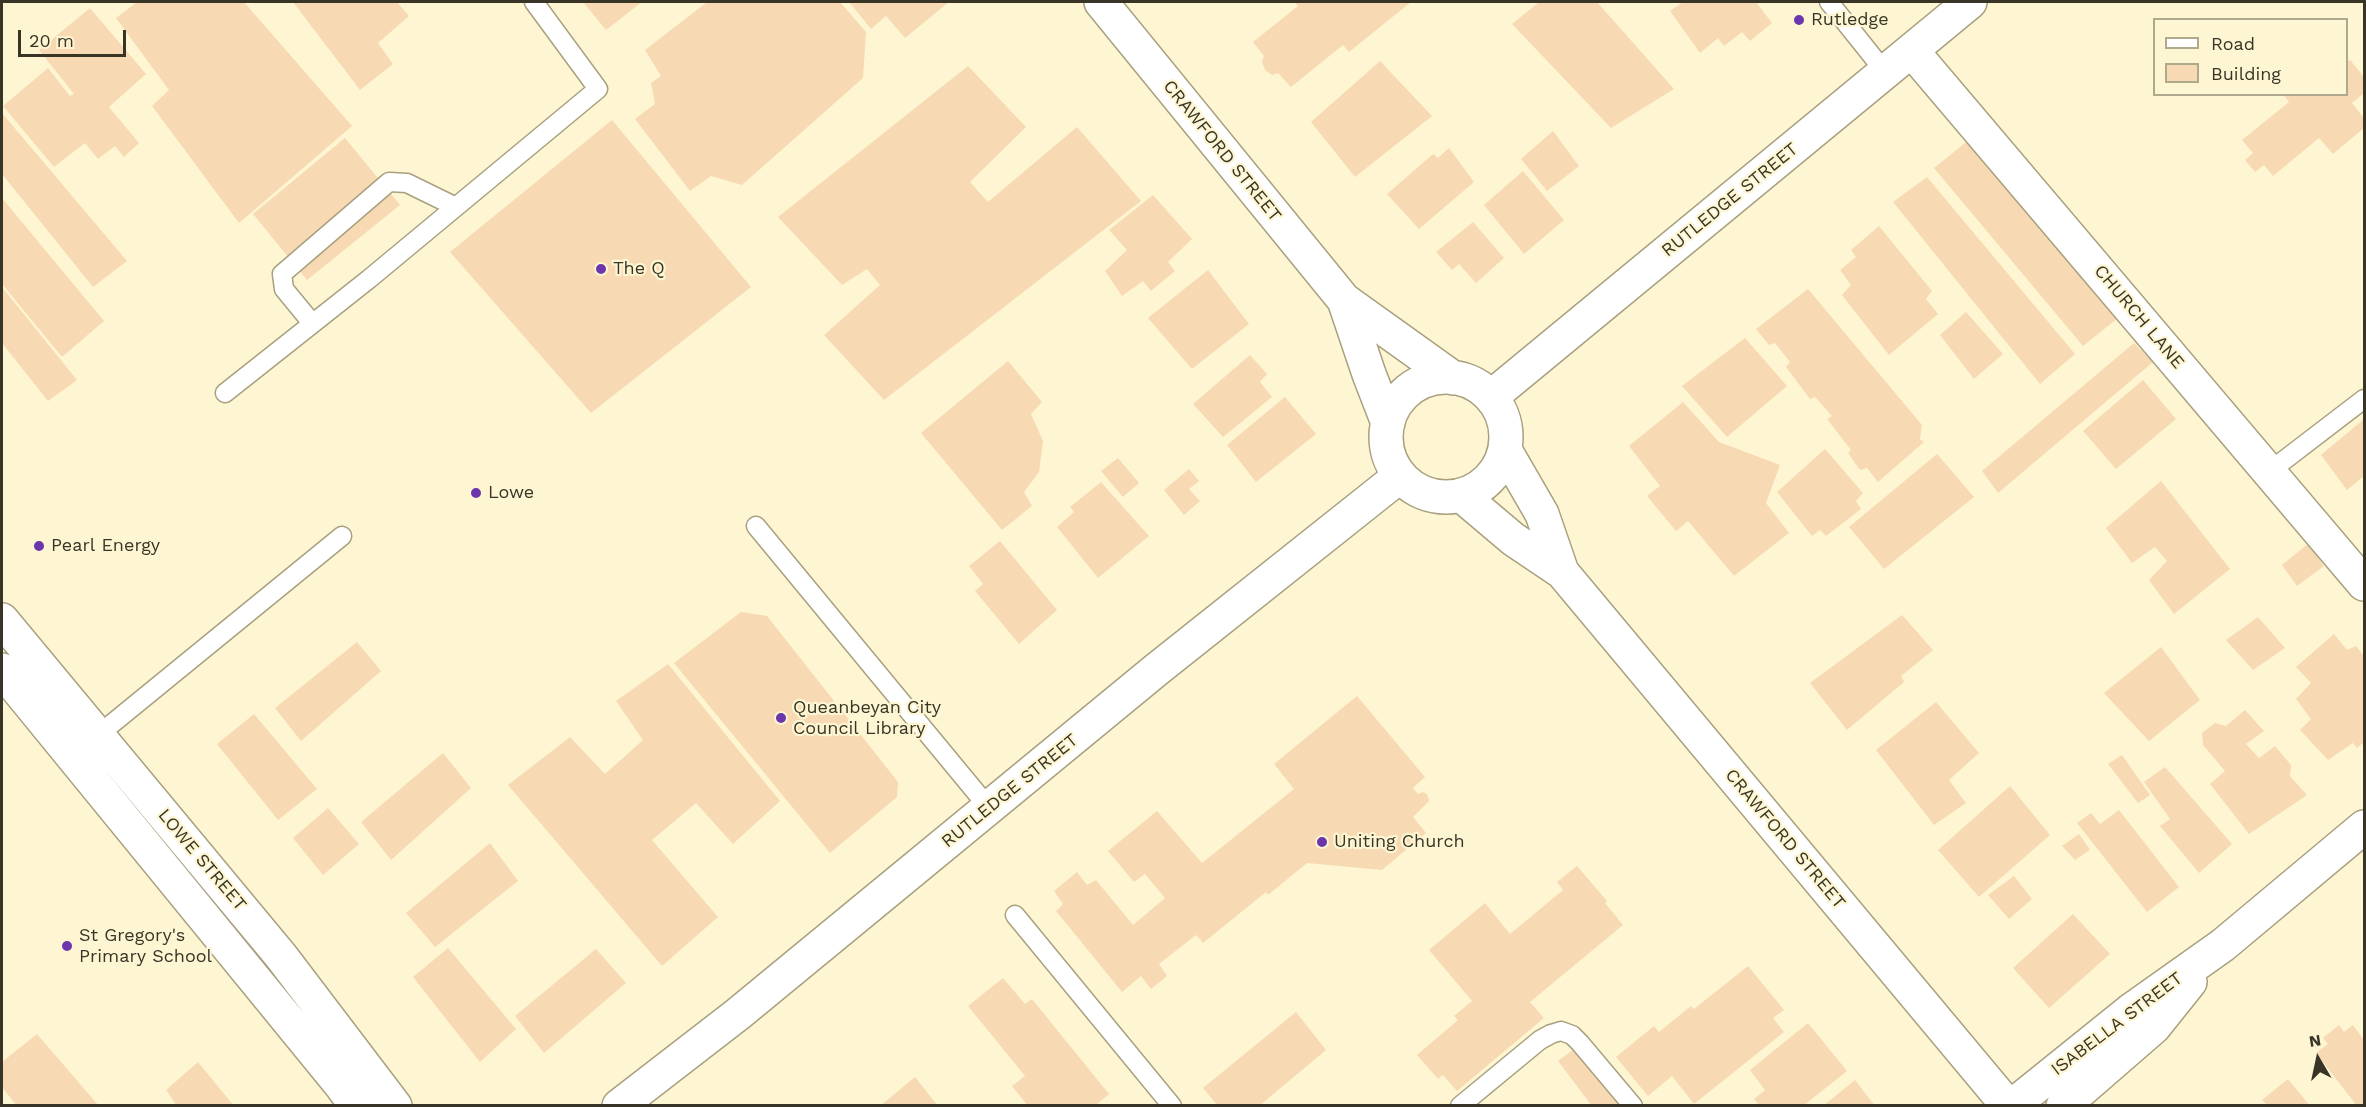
<!DOCTYPE html>
<style>
body{margin:0}
#map{position:relative;width:2366px;height:1107px;overflow:hidden;background:#fef6d2;font-family:"Work Sans",sans-serif}
canvas{display:block}
.frame{position:absolute;inset:0;border:3px solid #383527;pointer-events:none}
.legend{position:absolute;left:2153px;top:18px;width:195px;height:78px;box-sizing:border-box;background:#fef6d2;border:2px solid #afa98e;margin:0;padding:8px 10px;list-style:none;font-size:18px;color:#383527}
.legend li{display:flex;align-items:center;gap:12px;height:30px}
.legend b{width:30px;border:2px solid #afa98e}
.north{position:absolute;left:2288px;top:1029px;width:60px;height:60px;-webkit-text-stroke:4px #fef6d2;paint-order:stroke;rotate:351deg;font-size:16px;font-weight:700;line-height:24px;text-align:center;color:#383527}
.north::after{content:'';display:block;margin:auto;width:21px;height:27px;background:#383527;clip-path:polygon(50% 0,100% 100%,50% 72%,0 100%)}
.scale{position:absolute;left:18px;top:30px;width:108px;height:27px;box-sizing:border-box;border:3px solid #383527;border-top:0;padding-left:8px;font-size:18px;line-height:21px;white-space:nowrap;color:#383527;-webkit-text-stroke:4px #fef6d2;paint-order:stroke}
</style>
<div id="map">
<canvas width="2366" height="1107"></canvas>
<div class="frame"></div>
<ul class="legend">
<li><b style="height:8px;background:#fff"></b>Road</li>
<li><b style="height:16px;background:#f7d9b3"></b>Building</li>
</ul>
<div class="north">N</div>
<div class="scale">20 m</div>
</div>
<script>
const ctx = document.querySelector('canvas').getContext('2d');
ctx.lineJoin = 'round';
function paint(path, color) {
  ctx.fillStyle = color;
  ctx.fill(path, 'evenodd');
}
function toPath(rows) {
  const path = new Path2D();
  for (const r of rows) {
    if (r.length === 3) {
      path.moveTo(r[0] + r[2], r[1]);
      path.arc(r[0], r[1], r[2], 0, 2 * Math.PI);
      continue;
    }
    path.moveTo(r[0], r[1]);
    for (let i = 2; i < r.length; i += 2) path.lineTo(r[i], r[i + 1]);
  }
  return path;
}
function stroke(path, color, width, dash) {
  ctx.strokeStyle = color;
  ctx.lineWidth = width;
  ctx.lineCap = dash ? 'butt' : 'round';
  ctx.setLineDash(dash || []);
  ctx.stroke(path);
}
function drawText(font, color, halo, rows, align = 'center') {
  ctx.font = font + ' "Work Sans",sans-serif';
  ctx.lineWidth = 4.5;
  ctx.setLineDash([]);
  ctx.textBaseline = 'middle';
  ctx.strokeStyle = halo;
  ctx.fillStyle = color;
  for (const [text, x, y, turn = 0] of rows) {
    ctx.save();
    ctx.translate(x, y);
    ctx.rotate((+turn || 0) * Math.PI / 180);
    ctx.textAlign = isNaN(turn) ? turn : align;
    if (halo) ctx.strokeText(text, 0, 0);
    ctx.fillText(text, 0, 0);
    ctx.restore();
  }
}
paint(toPath([
 [137,2,244,2,352,126,239,223,152,106,169,90,116,18],
 [293,2,397,2,409,16,378,43,393,64,360,90],
 [583,2,642,2,606,30],
 [707,2,840,2,866,32,863,78,742,185,711,176,690,191,635,119,655,104,651,83,661,76,645,50],
 [849,2,949,2,905,38,886,16,871,29],
 [1294,2,1411,2,1349,52,1343,45,1291,87,1278,73,1272,75,1265,70,1262,62,1264,56,1253,42,1298,6],
 [1539,2,1597,2,1674,89,1611,128,1512,24],
 [1683,2,1756,2,1772,23,1750,41,1742,32,1724,46,1718,38,1700,53,1670,11],
 [90,8,146,74,109,107,139,143,124,157,115,146,98,159,85,143,54,167,3,106,48,68,70,96,74,94,39,50],
 [2350,60,2364,77,2364,93,2352,103,2364,118,2364,128,2333,154,2319,138,2273,176,2264,165,2255,172,2245,160,2253,153,2242,140,2289,102,2283,94,2346,94,2346,63],
 [1380,61,1432,116,1355,177,1311,122],
 [968,66,1026,127,970,182,988,202,1077,127,1141,201,884,400,824,335,880,285,867,269,842,285,778,217],
 [2,113,127,261,93,287,2,174],
 [612,120,751,287,591,413,450,252],
 [1553,131,1579,166,1547,191,1521,159],
 [345,138,400,205,307,280,253,214],
 [1970,139,2118,318,2083,346,1934,168],
 [1449,148,1474,182,1419,229,1387,194,1433,154,1438,158],
 [1523,171,1564,220,1524,254,1484,205],
 [1927,177,2075,354,2040,384,1893,202],
 [1153,195,1192,239,1168,262,1175,271,1151,291,1143,281,1122,296,1105,271,1127,250,1109,230],
 [2,198,104,321,62,357,2,284],
 [1473,222,1504,258,1476,283,1459,264,1452,270,1436,252],
 [1879,226,1932,291,1926,299,1938,314,1889,355,1842,295,1851,285,1840,270,1856,257,1851,250],
 [1208,270,1249,324,1192,369,1148,318],
 [2,287,77,380,48,401,2,343],
 [1808,289,1922,425,1920,439,1924,442,1878,482,1867,468,1860,470,1848,453,1851,450,1827,419,1832,416,1815,397,1810,399,1786,367,1790,362,1775,343,1769,345,1756,329],
 [1966,312,2003,354,1974,379,1940,335],
 [1745,338,1787,386,1727,437,1682,386],
 [2134,343,2153,362,1998,493,1982,471],
 [1250,355,1267,374,1260,382,1272,397,1223,437,1193,404],
 [1008,361,1042,402,1031,414,1043,441,1039,472,1024,492,1032,506,1002,530,921,433],
 [2143,380,2176,419,2116,469,2083,431],
 [1285,397,1316,434,1256,482,1227,445],
 [1683,402,1719,442,1780,465,1766,503,1789,533,1734,576,1688,521,1676,531,1647,496,1660,486,1629,446],
 [2364,419,2364,476,2347,490,2321,455],
 [1825,449,1863,493,1856,501,1861,509,1826,536,1820,530,1812,536,1777,492],
 [1937,454,1974,497,1884,569,1849,527],
 [1118,458,1139,483,1123,497,1101,471],
 [1189,469,1199,481,1189,489,1200,501,1184,515,1164,490],
 [2161,481,2230,569,2174,614,2149,580,2167,561,2155,547,2132,563,2106,528],
 [1101,482,1149,536,1098,578,1057,527,1074,512,1070,507],
 [1000,541,1057,610,1019,644,975,591,983,584,969,566],
 [2308,544,2324,566,2297,586,2282,565],
 [741,612,767,616,898,782,897,797,830,853,674,663],
 [1902,615,1933,650,1901,676,1904,682,1847,730,1810,683],
 [2258,617,2285,648,2253,670,2226,640],
 [2334,634,2347,650,2356,646,2364,656,2364,742,2357,748,2353,743,2328,760,2300,730,2311,719,2296,699,2311,683,2296,667],
 [357,642,381,671,301,741,275,708],
 [2161,647,2200,700,2149,741,2104,693],
 [668,664,780,801,733,844,696,803,652,840,718,917,662,966,508,785,570,737,605,774,643,740,616,701],
 [1357,696,1425,777,1413,788,1418,794,1423,792,1427,794,1429,801,1413,817,1426,833,1382,870,1307,863,1268,895,1266,892,1203,943,1196,935,1159,964,1167,976,1151,989,1141,976,1122,992,1056,911,1063,904,1054,891,1077,872,1087,885,1096,880,1133,925,1165,898,1145,874,1134,882,1108,851,1157,811,1202,863,1294,789,1274,764],
 [1936,702,1979,753,1949,780,1966,803,1934,825,1876,750],
 [2245,710,2264,731,2246,744,2259,758,2275,746,2291,765,2290,776,2307,795,2249,834,2210,784,2225,771,2203,745,2202,733,2215,723,2226,726],
 [254,714,317,789,278,820,217,744],
 [443,753,471,788,391,860,361,822],
 [2122,755,2150,795,2138,803,2108,764],
 [2165,767,2232,844,2199,873,2160,826,2170,819,2144,782],
 [2010,786,2050,835,1979,897,1938,850],
 [328,808,359,844,323,875,293,838],
 [2119,810,2179,887,2147,912,2077,823,2091,813,2100,824],
 [2079,834,2090,850,2075,860,2062,846],
 [490,843,518,881,435,947,406,913],
 [1577,866,1607,901,1605,903,1623,925,1530,1002,1544,1018,1457,1091,1443,1075,1438,1079,1417,1055,1458,1020,1454,1016,1472,1001,1429,950,1485,903,1510,934,1563,890,1557,882],
 [2014,876,2032,899,2009,919,1988,895],
 [2073,914,2110,954,2049,1008,2013,968],
 [448,948,516,1029,480,1062,413,977],
 [596,949,626,983,544,1053,515,1016],
 [1748,966,1784,1010,1773,1018,1784,1032,1694,1104,1672,1076,1648,1096,1616,1057,1654,1026,1659,1032,1691,1006,1694,1009],
 [1003,978,1025,1004,1032,999,1109,1094,1095,1106,1028,1106,1012,1086,1025,1076,968,1006],
 [1296,1012,1326,1050,1259,1106,1218,1106,1203,1088],
 [1808,1023,1847,1071,1803,1106,1760,1106,1754,1099,1765,1090,1750,1070],
 [2339,1025,2344,1032,2353,1025,2364,1040,2364,1106,2357,1106,2316,1053,2328,1044,2323,1038],
 [37,1034,99,1106,17,1106,2,1087,2,1062],
 [1574,1049,1620,1106,1592,1106,1558,1061],
 [198,1062,234,1106,177,1106,166,1090],
 [915,1077,938,1106,880,1106],
 [2288,1079,2310,1106,2263,1106,2266,1104,2262,1100],
 [1855,1080,1875,1106,1823,1106]
]), '#f7d9b3');
const lane = toPath([
 [1829,2,1885,72],
 [312,323,284,289,282,274,389,182,407,183,456,207],
 [225,393,369,279,598,89,534,2],
 [2270,471,2364,399],
 [756,526,989,808],
 [92,740,342,536],
 [1015,915,1172,1106],
 [1460,1106,1540,1040,1551,1034,1561,1031,1572,1035,1580,1043,1633,1106]
]);
const street = toPath([
 [1912,51,2364,584],
 [1491,397,1970,2],
 [2012,1106,2130,1011,2223,945,2364,827],
 [2063,1106,2154,1027,2190,982]
]);
const secondary = toPath([
 [1101,2,1344,300,1453,378],
 [1344,300,1369,374,1388,423],
 [1446,437,60],
 [1505,450,1542,514,1562,572],
 [1461,495,1513,539,1562,572,2008,1106],
 [2,620,281,956,395,1106],
 [2,670,341,1085,356,1106],
 [619,1106,738,1014,1156,670,1400,476]
]);
stroke(lane, '#a8a07f', 21);
stroke(street, '#a8a07f', 36);
stroke(secondary, '#a8a07f', 36);
stroke(lane, '#fff', 18);
stroke(street, '#fff', 33);
stroke(secondary, '#fff', 33);
for (const [x, y, r, color] of [
 [1799,20,6,"#6b35ac"],
 [601,269,6,"#6b35ac"],
 [476,493,6,"#6b35ac"],
 [39,546,6,"#6b35ac"],
 [781,718,6,"#6b35ac"],
 [1322,842,6,"#6b35ac"],
 [67,946,6,"#6b35ac"]
]) {
  const dot = new Path2D();
  dot.arc(x, y, r, 0, 2 * Math.PI);
  ctx.fillStyle = color;
  ctx.fill(dot);
  stroke(dot, '#fef6d2', 2);
}
drawText('18px', '#383527', '#fef6d2', [
 ["Rutledge",1811,20],
 ["The Q",613,269],
 ["Lowe",488,493],
 ["Pearl Energy",51,546],
 ["Queanbeyan City",793,708],
 ["Council Library",793,729],
 ["Uniting Church",1334,842],
 ["St Gregory's",79,936],
 ["Primary School",79,957]
], 'left');
drawText('18px', '#383527', '#fef6d2', [
 ["CRAWFORD STREET",1222,151,51],
 ["RUTLEDGE STREET",1730,200,-39],
 ["CHURCH LANE",2139,317,50],
 ["RUTLEDGE STREET",1010,791,-39],
 ["CRAWFORD STREET",1785,839,50],
 ["LOWE STREET",202,860,50],
 ["ISABELLA STREET",2117,1024,-37]
]);
</script>
